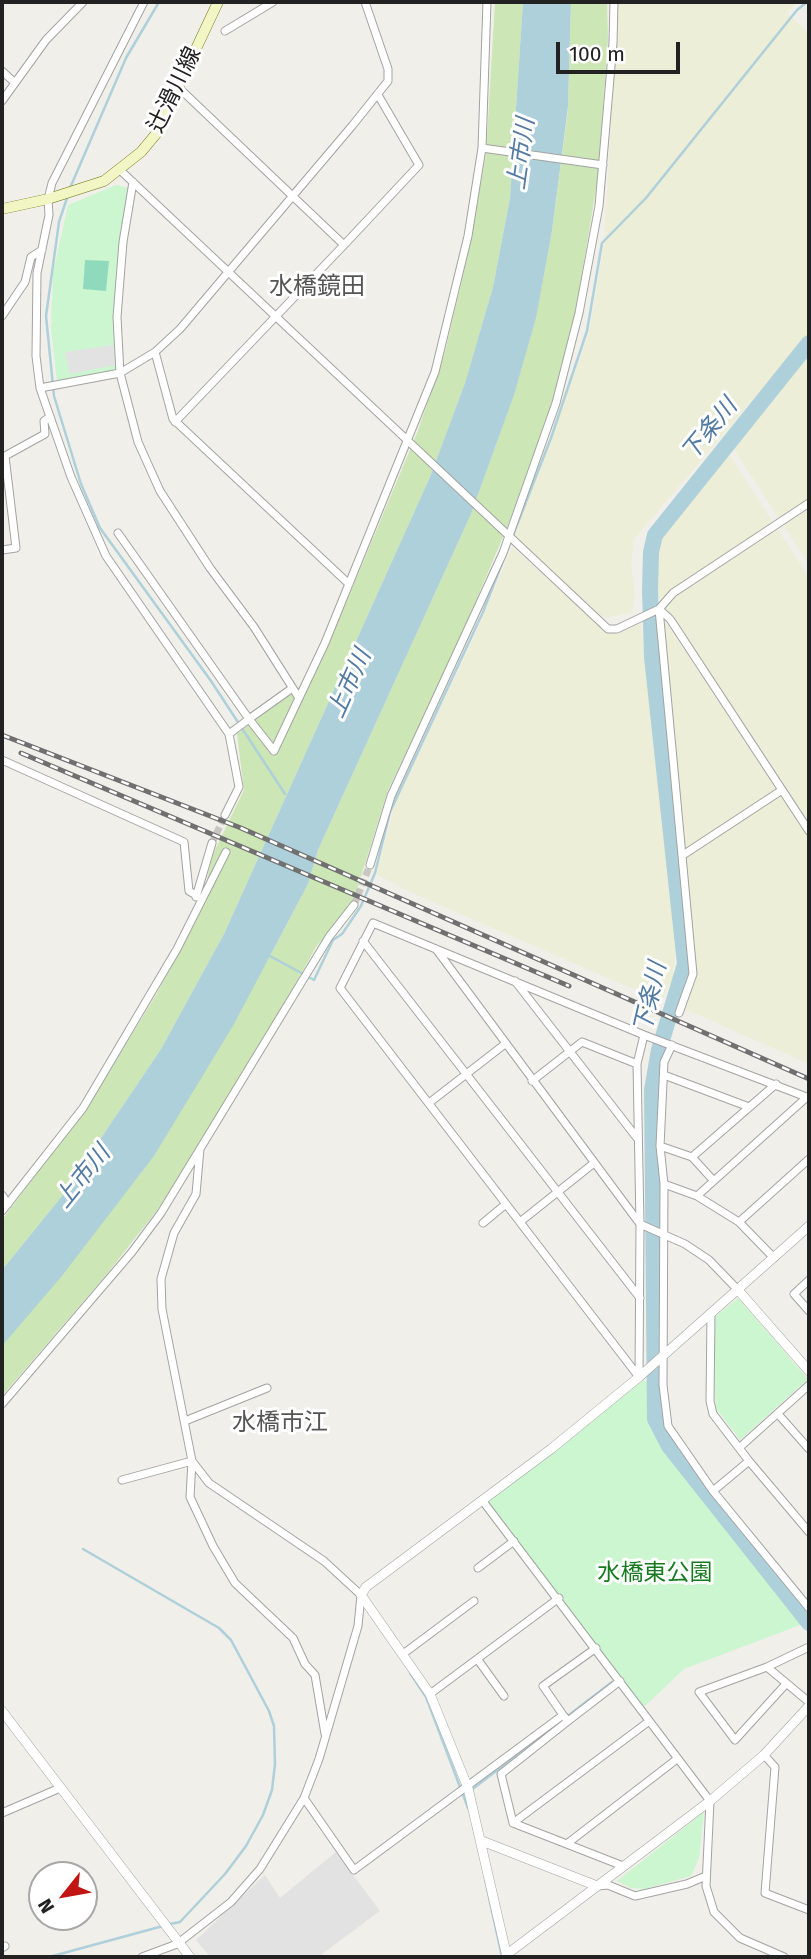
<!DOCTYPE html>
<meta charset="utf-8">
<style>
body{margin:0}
#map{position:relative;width:811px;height:1959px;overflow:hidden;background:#f1efe9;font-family:"Fira Sans",sans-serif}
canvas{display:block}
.frame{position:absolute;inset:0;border:4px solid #222;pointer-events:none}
.north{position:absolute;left:28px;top:1861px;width:70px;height:70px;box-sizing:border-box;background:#fff;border:2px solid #a7a7a7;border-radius:50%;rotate:239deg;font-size:19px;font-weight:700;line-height:28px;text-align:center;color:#222}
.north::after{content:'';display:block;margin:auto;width:24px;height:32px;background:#c21412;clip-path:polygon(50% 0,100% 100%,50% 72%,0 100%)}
.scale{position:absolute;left:556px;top:42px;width:124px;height:32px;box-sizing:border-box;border:4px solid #222;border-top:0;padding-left:9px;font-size:21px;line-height:24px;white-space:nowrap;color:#222;-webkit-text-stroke:5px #fff;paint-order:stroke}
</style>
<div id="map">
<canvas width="811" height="1959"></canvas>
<div class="frame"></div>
<div class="north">N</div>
<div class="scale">100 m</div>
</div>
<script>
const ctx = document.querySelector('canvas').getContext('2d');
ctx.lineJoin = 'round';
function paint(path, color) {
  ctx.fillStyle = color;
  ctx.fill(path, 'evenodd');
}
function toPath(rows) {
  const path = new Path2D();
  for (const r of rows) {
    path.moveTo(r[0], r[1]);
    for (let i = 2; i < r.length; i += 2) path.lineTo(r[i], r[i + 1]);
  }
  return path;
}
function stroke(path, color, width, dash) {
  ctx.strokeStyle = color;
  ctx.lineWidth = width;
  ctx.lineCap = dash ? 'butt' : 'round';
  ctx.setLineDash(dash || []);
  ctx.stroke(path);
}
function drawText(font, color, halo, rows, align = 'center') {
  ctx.font = font + ' "Fira Sans","Noto Sans JP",sans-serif';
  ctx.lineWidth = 6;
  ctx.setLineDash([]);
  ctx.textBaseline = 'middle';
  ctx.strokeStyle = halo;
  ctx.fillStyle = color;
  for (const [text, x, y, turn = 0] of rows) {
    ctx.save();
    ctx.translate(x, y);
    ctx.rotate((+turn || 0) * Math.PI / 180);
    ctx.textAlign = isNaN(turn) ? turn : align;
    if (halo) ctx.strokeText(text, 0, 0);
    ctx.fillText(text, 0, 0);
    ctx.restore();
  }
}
paint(toPath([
 [618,2,798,2,787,13,809,33,809,334,634,539,631,562,635,597,632,612,606,618,595,612,515,535,589,333,604,244],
 [809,353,809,565,733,447],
 [728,453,809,578,809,822,656,593,655,546,663,530],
 [512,547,605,631,618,634,641,623,676,947,673,978,661,1001,408,891,376,874,396,801,475,635],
 [662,617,809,837,809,1064,683,1008,696,968]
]), '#eceed7');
paint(toPath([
 [495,2,523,2,510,198,493,287,465,383,430,477,224,934,161,1049,62,1196,2,1270,2,1220,95,1095,156,995,197,919,213,854,244,790,237,734,299,687,341,615,417,433,445,352,466,263,486,155],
 [571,2,607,2,608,39,598,177,574,321,556,393,510,520,454,653,388,790,353,902,316,947,249,1067,165,1200,106,1275,2,1396,2,1346,154,1156,270,956,308,884,318,850,471,514,512,400,535,321,552,231,568,110]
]), '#cce6b5');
paint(toPath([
 [116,185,128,188,115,302,117,370,57,382,51,329,53,273,68,205],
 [738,1298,808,1379,740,1440,716,1408,715,1393,714,1318],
 [644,1380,653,1390,655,1419,669,1446,808,1622,684,1669,644,1707,482,1500],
 [704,1812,699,1858,691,1876,645,1889,631,1888,617,1881]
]), '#ccf6d0');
paint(toPath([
 [85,260,109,261,106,291,83,289]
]), '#8fd9bd');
paint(toPath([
 [113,345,116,365,70,374,65,352],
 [336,1852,380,1911,318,1957,210,1957,196,1940,265,1875,280,1898]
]), '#e2e2e2');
paint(toPath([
 [523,2,571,2,568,107,552,231,536,318,514,395,471,514,318,850,308,884,234,1024,154,1156,61,1277,2,1346,2,1270,62,1196,161,1049,224,934,430,477,465,383,493,287,510,198]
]), '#aed0da');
stroke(toPath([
 [70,188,126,58,159,2],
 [67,198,59,222,46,316,54,396,81,484,100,528,211,681,285,794],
 [270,956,314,980,333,940,342,934,361,906,375,873,390,812,483,612,551,438,587,331,602,243,646,198,797,10,807,2],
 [83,1549,219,1628,231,1640,269,1711,274,1726,275,1764,272,1790,263,1815,246,1846,225,1874,180,1922,170,1924],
 [410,1673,426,1697,468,1808],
 [470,1791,612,1682],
 [485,1879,502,1957],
 [49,1957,163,1926]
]), '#aed0da', 2.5);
stroke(toPath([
 [809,343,655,535,651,552,650,591,652,657,685,964,659,1050,652,1090,655,1419,669,1446,809,1623]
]), '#aed0da', 16);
stroke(toPath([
 [212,843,225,815],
 [354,905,370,865]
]), '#c8c6c1', 7, [7, 3.5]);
const minor = toPath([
 [144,2,52,183,48,199,49,215,37,273,36,356,40,388,71,477,106,556,229,734,239,787,225,815],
 [225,31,273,2],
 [2,71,14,82],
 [178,87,344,245,419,165,378,95],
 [2,101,46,40,83,2],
 [482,148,603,165],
 [120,170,608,629,617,629,659,609,673,593,809,503],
 [133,182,123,242,117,317,120,373,138,442,160,491,210,568,254,627,299,698,325,643,435,372,468,236,482,148,487,2],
 [2,316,25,282,31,257,42,250],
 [155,352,173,419,349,584],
 [40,388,120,373,155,352,180,329,352,126,388,81,388,69,365,2],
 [175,422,344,245],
 [118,533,249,719,291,689],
 [2,550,16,548,5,456,45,434,44,421,50,417],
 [659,609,693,974,679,1013],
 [659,609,670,619,809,831],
 [229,734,249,719,274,751,299,698],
 [2,760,184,842,189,891,196,895],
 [683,855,782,790],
 [370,865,391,796,503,553,556,403,579,313,599,206,613,43,614,2],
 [196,897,212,843],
 [363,941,640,1298],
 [436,949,640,1224,685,1244,709,1260,738,1290],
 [515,981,637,1138],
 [672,1045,664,1062,660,1146,664,1184,663,1385,668,1426,713,1491,809,1608],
 [664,1075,749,1107],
 [532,1081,582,1042,637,1064],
 [429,1103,505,1044],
 [660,1146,692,1157,713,1180],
 [692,1157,776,1084],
 [664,1184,697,1196,739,1222,774,1258],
 [2,1195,8,1204],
 [697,1196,807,1097],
 [2,1211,83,1108,177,949,226,852],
 [520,1222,594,1163],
 [739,1222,809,1159],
 [483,1223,506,1204],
 [809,1280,794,1294,809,1311],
 [711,1315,710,1401,713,1414,739,1448],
 [639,1377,340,988,373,923,644,1035,809,1098],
 [639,1377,640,1224,637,1064,644,1035],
 [2,1404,132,1252,161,1213,329,937,354,905],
 [778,1414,809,1449],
 [185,1421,267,1388],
 [749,1461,809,1532],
 [122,1480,192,1461,190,1497,213,1546,235,1583,293,1638,305,1664,315,1675,325,1734],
 [713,1491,749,1461,739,1448,809,1385],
 [482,1500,710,1801,706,1886,714,1912,740,1938,784,1957],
 [478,1568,514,1541],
 [809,1647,767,1667,809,1702],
 [403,1654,474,1601],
 [478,1660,504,1696],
 [767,1667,699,1692,735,1740,785,1685],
 [430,1694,559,1598],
 [563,1715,543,1686,596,1648],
 [764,1755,775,1767,765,1893,809,1910],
 [304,1798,354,1870,563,1715,568,1721,620,1681],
 [2,1813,60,1788],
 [513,1823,648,1722],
 [513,1823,501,1774,568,1721],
 [513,1823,623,1866],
 [568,1843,677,1759],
 [597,1886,608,1885,635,1896,687,1884,706,1876],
 [2,1948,5,1946],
 [142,1957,177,1944,231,1902,260,1869,304,1798,319,1759,358,1626,361,1595,324,1561,209,1483,192,1461,162,1309,161,1279,174,1233,196,1194,200,1149]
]);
const tertiary = toPath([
 [738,1290,809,1371],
 [2,1711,190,1957],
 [482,1841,597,1886],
 [506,1955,710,1801,764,1755,809,1706],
 [507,1957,468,1788,430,1694,361,1595,366,1587,551,1449,639,1377,809,1226]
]);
const secondary = toPath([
 [2,209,48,199,104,181,141,152,156,134,218,2]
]);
stroke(minor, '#a3a3a3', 9);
stroke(tertiary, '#a3a3a3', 10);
stroke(secondary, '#67730f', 11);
stroke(minor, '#fff', 7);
stroke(tertiary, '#fff', 9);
stroke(secondary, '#f2f5c4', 10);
const rail = toPath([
 [2,735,241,828,809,1079],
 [21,753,569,986]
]);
stroke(rail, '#707070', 5);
stroke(rail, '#fff', 2.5, [8]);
drawText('23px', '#222', '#fff', [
 ["辻滑川線",175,90,-64]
]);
drawText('23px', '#167a1f', '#fff', [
 ["水橋東公園",655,1574]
]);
drawText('italic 24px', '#527aa2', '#fff', [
 ["上市川",522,154,-82],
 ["下条川",710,430,-51],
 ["上市川",350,684,-66],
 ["下条川",651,998,-77],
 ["上市川",83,1177,-51]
]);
drawText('24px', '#555', '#fff', [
 ["水橋鏡田",317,287],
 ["水橋市江",280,1423]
]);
</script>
